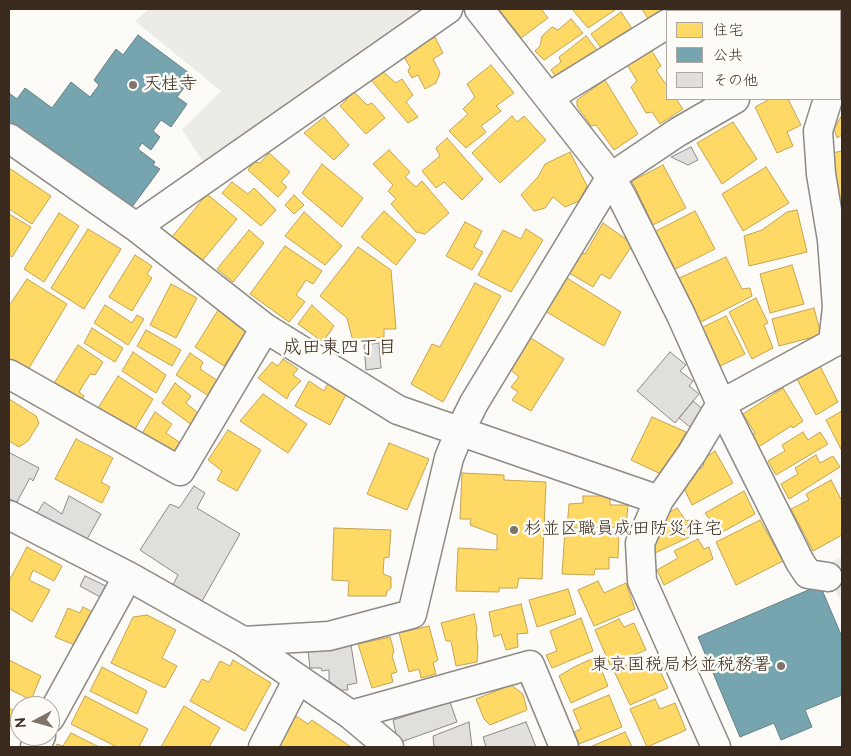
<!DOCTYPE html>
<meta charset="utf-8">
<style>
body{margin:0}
#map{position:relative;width:851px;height:756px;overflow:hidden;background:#fcfbf8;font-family:"Architects Daughter","Klee One",sans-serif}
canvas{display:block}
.frame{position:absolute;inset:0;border:10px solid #3b2a1e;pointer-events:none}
.legend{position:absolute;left:666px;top:10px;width:175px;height:90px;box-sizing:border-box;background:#fdfcf7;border:1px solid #afa8a0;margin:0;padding:6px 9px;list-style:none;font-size:15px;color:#3b2a1e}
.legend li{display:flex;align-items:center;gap:10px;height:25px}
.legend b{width:25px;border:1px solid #afa8a0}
.north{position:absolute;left:10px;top:696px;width:50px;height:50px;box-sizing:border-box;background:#fdfcf7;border:1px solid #afa8a0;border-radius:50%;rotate:264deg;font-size:14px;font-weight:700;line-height:20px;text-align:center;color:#3b2a1e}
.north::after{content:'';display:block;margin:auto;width:18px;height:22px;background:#7f736a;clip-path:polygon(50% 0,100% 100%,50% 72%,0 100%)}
</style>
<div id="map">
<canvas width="851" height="756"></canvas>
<div class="frame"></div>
<ul class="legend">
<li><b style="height:14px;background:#ffd966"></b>住宅</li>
<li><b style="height:14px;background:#76a5af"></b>公共</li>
<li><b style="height:14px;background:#e0dfdc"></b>その他</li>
</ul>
<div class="north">N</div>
</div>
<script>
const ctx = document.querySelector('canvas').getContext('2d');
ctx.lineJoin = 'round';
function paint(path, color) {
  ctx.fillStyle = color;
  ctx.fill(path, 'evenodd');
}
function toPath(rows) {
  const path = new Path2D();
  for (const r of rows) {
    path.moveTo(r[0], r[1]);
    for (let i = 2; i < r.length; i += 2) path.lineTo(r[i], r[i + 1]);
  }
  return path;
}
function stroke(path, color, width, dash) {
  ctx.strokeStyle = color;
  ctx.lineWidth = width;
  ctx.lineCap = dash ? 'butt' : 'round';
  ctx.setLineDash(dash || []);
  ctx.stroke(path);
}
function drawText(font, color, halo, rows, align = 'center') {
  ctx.font = font + ' "Architects Daughter","Klee One",sans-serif';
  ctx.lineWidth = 5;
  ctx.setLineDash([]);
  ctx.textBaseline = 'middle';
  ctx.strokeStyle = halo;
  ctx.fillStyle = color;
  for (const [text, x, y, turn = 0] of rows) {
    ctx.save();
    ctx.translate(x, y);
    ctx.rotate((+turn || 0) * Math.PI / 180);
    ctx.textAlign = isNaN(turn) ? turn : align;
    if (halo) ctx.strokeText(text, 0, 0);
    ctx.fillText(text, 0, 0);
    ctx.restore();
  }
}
paint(toPath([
 [149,9,427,9,204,163,182,130,221,91,135,21],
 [842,557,842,602,822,567]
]), '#edebe6');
const homes = toPath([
 [499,9,541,9,548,18,521,38,499,9],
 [572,9,614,9,615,10,588,28,572,9],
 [642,9,673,9,650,22,642,9],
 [704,9,748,9,744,11,706,11,704,9],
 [786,9,825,9,827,11,782,11,786,9],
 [621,12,635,33,604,52,591,34,621,12],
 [571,19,583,33,544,60,535,51,540,46,542,36,552,27,558,30,571,19],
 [586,36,600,54,560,83,551,70,561,62,559,57,586,36],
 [435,37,443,53,433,59,440,73,436,83,425,89,418,75,412,78,408,71,410,67,403,55,435,37],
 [650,48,661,66,656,70,667,86,667,99,676,99,683,109,660,124,652,112,646,113,631,87,637,81,626,63,650,48],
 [491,65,514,93,496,106,501,111,481,126,486,132,466,148,449,131,468,114,463,109,475,97,467,84,491,65],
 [382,71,396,83,402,79,413,95,406,102,418,117,408,123,371,80,382,71],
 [605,80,638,134,614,150,596,125,591,126,577,106,577,100,605,80],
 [354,92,367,105,372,103,385,118,366,134,340,106,354,92],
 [770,99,788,99,801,125,787,132,793,146,777,153,755,107,770,99],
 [842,115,842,135,837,138,834,129,842,115],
 [512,116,517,122,524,116,546,140,500,183,472,153,512,116],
 [324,117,349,145,334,160,304,133,324,117],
 [733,122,757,159,722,184,697,143,733,122],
 [447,138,483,179,462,200,444,182,436,188,422,171,440,156,436,148,447,138],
 [389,150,410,172,405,177,416,187,422,181,449,213,425,234,416,232,391,204,396,199,388,191,393,185,373,164,389,150],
 [842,151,842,207,839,207,832,153,842,151],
 [570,152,587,186,579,201,565,207,553,197,545,208,534,211,521,195,538,177,545,164,570,152],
 [269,153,290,172,281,182,287,187,278,197,248,170,254,162,260,163,269,153],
 [322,164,363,198,342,227,302,193,322,164],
 [663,165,686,208,653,225,632,181,663,165],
 [766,167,789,203,743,231,722,194,766,167],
 [9,168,51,196,32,224,9,209,9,168],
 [232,182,248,194,254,188,276,210,261,226,222,193,232,182],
 [207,194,237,219,202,261,172,237,207,194],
 [294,195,304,205,294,214,285,205,294,195],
 [797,210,807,252,749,266,744,236,762,230,787,212,797,210],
 [384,211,416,240,396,265,361,237,384,211],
 [695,211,715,249,673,270,654,232,695,211],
 [304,212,342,246,325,265,285,236,304,212],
 [59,213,79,226,44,282,24,269,59,213],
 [9,214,31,227,12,257,9,255,9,214],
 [465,222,482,231,474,247,483,252,472,270,446,256,465,222],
 [603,223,633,244,610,279,601,274,593,287,569,273,579,252,585,254,603,223],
 [88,229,121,249,84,309,51,288,88,229],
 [526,229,543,240,511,292,478,275,503,230,521,239,526,229],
 [249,230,264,243,233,282,217,269,249,230],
 [285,246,322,271,313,284,306,280,296,295,305,302,289,322,250,294,285,246],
 [358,247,391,270,396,329,384,329,384,337,353,341,347,318,320,296,358,247],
 [135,255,152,266,147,274,152,278,132,311,109,297,135,255],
 [726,257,742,289,750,288,752,296,699,323,677,279,726,257],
 [792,265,804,304,770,313,760,274,792,265],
 [567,278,621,312,604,346,545,311,567,278],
 [27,279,67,304,26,373,9,362,9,306,27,279],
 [475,283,501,296,443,402,411,384,432,344,440,347,475,283],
 [171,284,197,298,176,338,150,325,171,284],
 [756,298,768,323,764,325,773,348,752,359,729,312,756,298],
 [105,305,132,323,137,315,144,319,128,345,94,323,105,305],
 [312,305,334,326,323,342,298,324,312,305],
 [220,307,249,327,224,366,195,347,220,307],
 [814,308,821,335,779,346,772,319,814,308],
 [726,316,745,354,720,366,701,328,726,316],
 [92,328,123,348,115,362,84,343,92,328],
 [146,330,181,350,172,366,137,346,146,330],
 [531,338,564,359,531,411,512,400,518,392,511,387,519,377,511,370,531,338],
 [78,345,103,362,95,375,90,374,79,392,84,396,80,404,51,388,78,345],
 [133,352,166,375,156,393,122,371,133,352],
 [190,353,203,362,200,369,218,381,209,396,176,375,190,353],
 [283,359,298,369,293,375,301,381,290,392,287,399,258,378,272,362,278,366,283,359],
 [820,366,838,402,816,415,797,379,820,366],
 [118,376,153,399,132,434,95,413,118,376],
 [330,379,349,389,330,425,295,406,309,381,324,391,330,379],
 [175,383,191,396,186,403,199,414,192,425,162,403,175,383],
 [783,388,803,421,793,428,791,426,757,448,749,437,755,433,743,414,783,388],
 [263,394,307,424,288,453,240,421,263,394],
 [9,399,36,416,39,423,28,441,19,447,9,441,9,399],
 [842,411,842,451,826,420,842,411],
 [155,412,172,424,166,433,179,442,180,453,173,459,140,437,155,412],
 [652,417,686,432,663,475,631,460,652,417],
 [228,430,261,450,237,491,217,480,222,471,208,460,228,430],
 [803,432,808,440,820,432,828,444,776,475,768,461,785,451,782,445,803,432],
 [76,439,113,458,101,482,110,487,102,503,55,479,76,439],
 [389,443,429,459,407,510,367,494,389,443],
 [715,451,733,483,692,505,683,486,694,478,692,474,704,466,702,460,715,451],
 [816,455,820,463,833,456,840,467,789,499,781,484,798,474,795,468,816,455],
 [462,473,504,475,504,480,546,482,542,579,519,578,517,588,499,588,499,592,456,591,458,548,497,550,497,535,470,525,471,519,460,519,462,473],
 [831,480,842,501,842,535,813,551,791,509,809,500,806,494,831,480],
 [744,491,755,514,717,535,710,534,704,523,710,520,705,513,744,491],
 [583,496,610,496,610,505,628,505,626,527,567,528,569,504,583,503,583,496],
 [677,508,686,521,693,519,698,533,655,553,652,542,666,514,677,508],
 [760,520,783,561,736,585,716,542,760,520],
 [334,528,391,530,389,557,384,558,383,574,391,577,391,588,387,591,386,596,348,596,349,581,332,580,334,528],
 [565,531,619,533,618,558,609,557,609,569,595,569,594,575,562,574,565,531],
 [698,539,704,549,709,547,713,559,664,585,657,570,678,558,674,551,698,539],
 [27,547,62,566,54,581,33,570,29,580,50,590,32,622,9,608,9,581,27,547],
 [598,581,604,593,626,583,635,609,594,626,578,590,598,581],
 [568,589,576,614,537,627,529,600,568,589],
 [521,604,528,633,517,634,518,647,506,650,501,634,494,637,489,612,521,604],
 [83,607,95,613,77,646,55,637,68,608,80,613,83,607],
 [474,614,477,629,476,634,478,647,477,662,456,666,451,641,446,641,441,623,474,614],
 [147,615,176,630,162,658,177,666,165,688,111,663,133,617,147,615],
 [581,618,593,651,552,668,546,655,557,651,550,631,581,618],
 [619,619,624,627,634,623,646,650,610,665,595,630,619,619],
 [429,626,438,660,433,663,436,674,421,678,419,669,409,672,399,633,429,626],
 [390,637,394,651,392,656,397,672,391,674,393,682,372,688,358,644,390,637],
 [596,657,608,686,571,703,559,676,574,667,596,657],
 [644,657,648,666,656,662,668,688,630,705,614,671,644,657],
 [9,660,41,676,31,700,9,689,9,660],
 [233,660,271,683,245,731,190,701,202,679,209,682,220,661,230,666,233,660],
 [102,667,147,691,137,714,90,691,102,667],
 [511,685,523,694,527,710,490,725,484,719,476,699,511,685],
 [609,695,622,727,579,744,574,732,581,729,573,710,609,695],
 [85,696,148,729,139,747,117,747,71,724,85,696],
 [655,699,660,709,675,703,686,730,647,747,630,709,655,699],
 [184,706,220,728,209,747,161,747,184,706],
 [9,708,20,714,20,731,10,726,9,729,9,708],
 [296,716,308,724,312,720,351,747,279,747,276,745,296,716],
 [625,732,632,747,590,747,625,732],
 [71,733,99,747,55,747,57,744,63,746,71,733]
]);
paint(homes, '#ffd966');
stroke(homes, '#c4a450', 1);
const public = toPath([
 [138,35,193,76,177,97,187,104,171,127,161,120,153,131,160,137,151,150,142,143,138,149,155,162,153,165,160,169,132,207,84,172,78,179,9,128,9,93,17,99,25,88,52,108,71,82,90,97,99,85,94,80,116,49,123,55,138,35],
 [820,585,842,637,842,695,805,710,812,727,781,740,774,723,740,737,698,637,820,585]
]);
paint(public, '#76a5af');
stroke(public, '#648084', 1);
const building = toPath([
 [691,147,698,160,688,165,671,157,691,147],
 [379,343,381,368,366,370,364,345,379,343],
 [670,352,686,365,680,371,693,381,689,386,699,394,675,423,637,391,670,352],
 [693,401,704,410,690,427,679,418,693,401],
 [10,453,39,468,33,481,30,478,17,502,9,499,9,456,10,453],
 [194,486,205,493,197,508,240,534,201,603,173,585,178,575,140,550,170,504,179,508,194,486],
 [69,496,101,514,86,541,57,523,51,523,36,515,44,502,62,514,69,496],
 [85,576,108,587,102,598,80,586,85,576],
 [351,645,357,683,347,685,348,690,341,690,329,681,329,670,322,671,321,668,310,668,308,652,351,645],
 [450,702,457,722,398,743,393,720,450,702],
 [469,722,472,747,434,747,433,736,469,722],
 [526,722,536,747,486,747,483,737,526,722]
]);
paint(building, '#e0dfdc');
stroke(building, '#8d8985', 1);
const minor = toPath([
 [479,9,611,177,623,199,681,315,721,404,800,562,808,574,828,577],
 [689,11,692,9],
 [840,60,842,52],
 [549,97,667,24],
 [9,138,136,227,265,328,398,410,659,500],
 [136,227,448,9],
 [9,374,180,471,265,328],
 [9,515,128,576,243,641,351,715,389,747],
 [243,641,329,636,412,614,449,458,460,431,474,403,611,177,678,132,735,99],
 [351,715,530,665,564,747],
 [50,718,128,576],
 [35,747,41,736],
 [263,747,298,679],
 [716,747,642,581,640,543,659,500,692,453,721,404,833,343,837,307,832,240,821,174,818,131,828,99]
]);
stroke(minor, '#8d8985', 31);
stroke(minor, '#fbfbf9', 28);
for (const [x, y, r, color] of [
 [133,85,5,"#7f736a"],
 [514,530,5,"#7f736a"],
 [781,666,5,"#7f736a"]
]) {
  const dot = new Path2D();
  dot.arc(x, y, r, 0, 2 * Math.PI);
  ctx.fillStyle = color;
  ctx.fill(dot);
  stroke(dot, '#fdfcf7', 2);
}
drawText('18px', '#3b2a1e', '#fdfcf7', [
 ["天桂寺",143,85],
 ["杉並区職員成田防災住宅",524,530],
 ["東京国税局杉並税務署",771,666,"right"]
], 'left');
drawText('19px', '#3b2a1e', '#fdfcf7', [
 ["成田東四丁目",340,349]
]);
</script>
